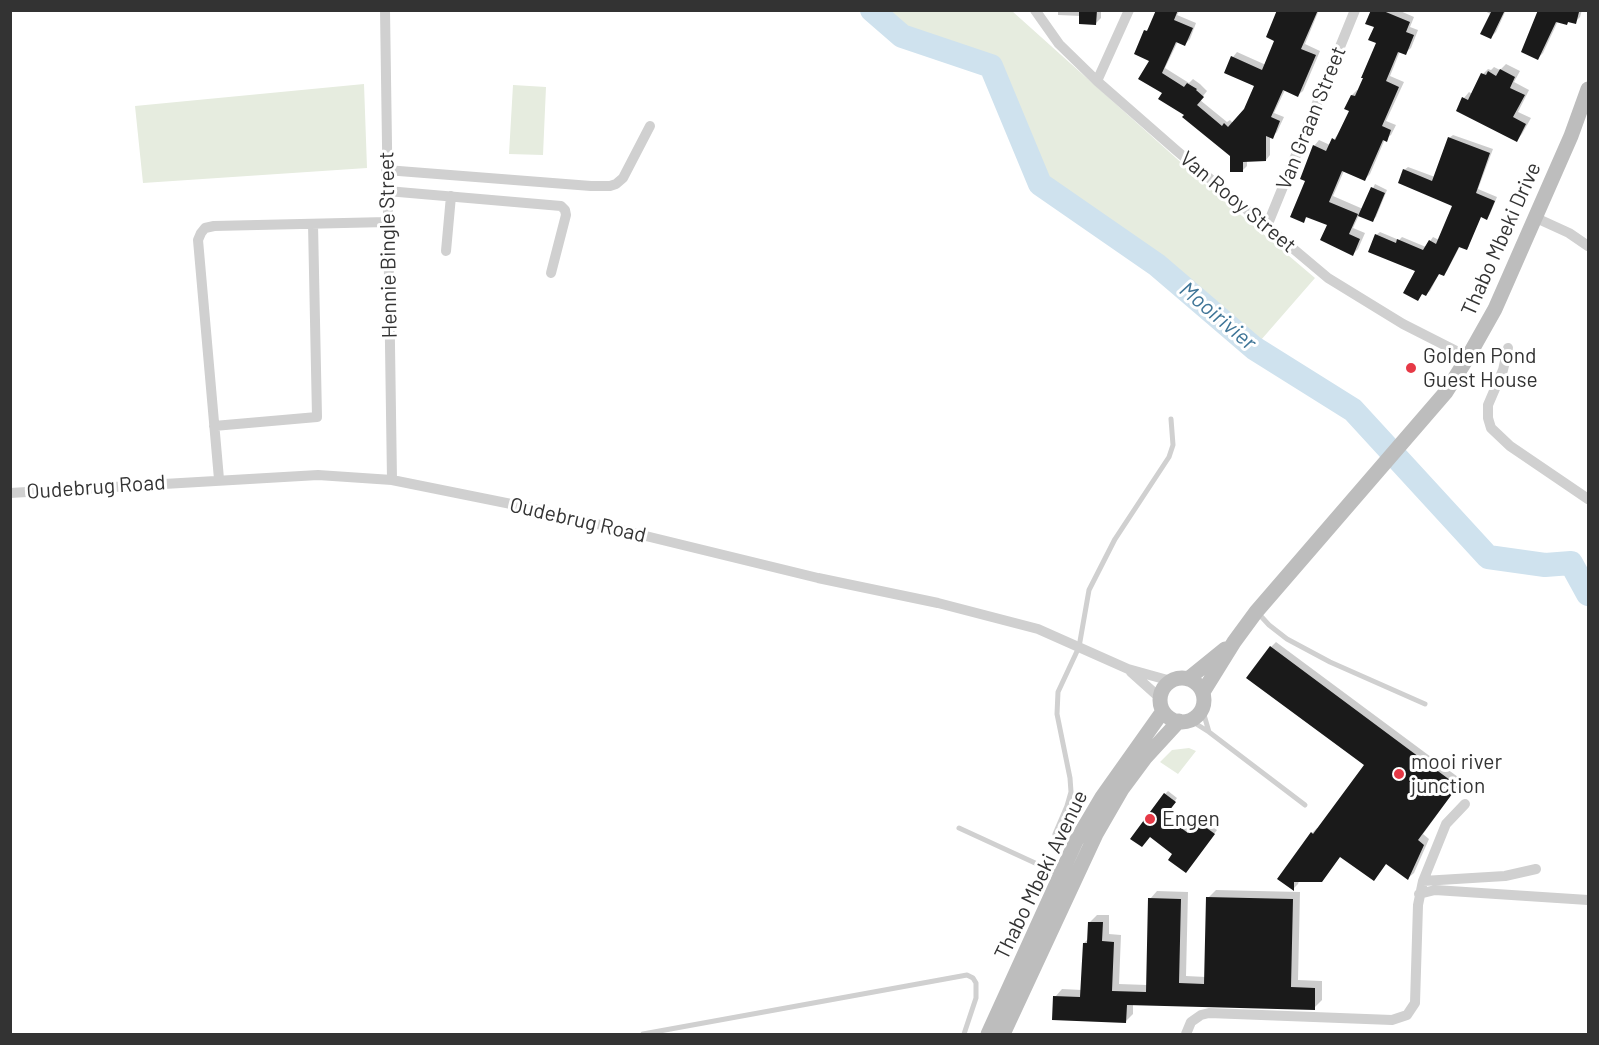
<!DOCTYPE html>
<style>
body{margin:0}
#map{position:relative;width:1599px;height:1045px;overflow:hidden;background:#fff;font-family:Barlow,sans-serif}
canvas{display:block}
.frame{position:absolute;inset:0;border:12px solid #333;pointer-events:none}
</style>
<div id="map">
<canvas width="1599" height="1045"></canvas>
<div class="frame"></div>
</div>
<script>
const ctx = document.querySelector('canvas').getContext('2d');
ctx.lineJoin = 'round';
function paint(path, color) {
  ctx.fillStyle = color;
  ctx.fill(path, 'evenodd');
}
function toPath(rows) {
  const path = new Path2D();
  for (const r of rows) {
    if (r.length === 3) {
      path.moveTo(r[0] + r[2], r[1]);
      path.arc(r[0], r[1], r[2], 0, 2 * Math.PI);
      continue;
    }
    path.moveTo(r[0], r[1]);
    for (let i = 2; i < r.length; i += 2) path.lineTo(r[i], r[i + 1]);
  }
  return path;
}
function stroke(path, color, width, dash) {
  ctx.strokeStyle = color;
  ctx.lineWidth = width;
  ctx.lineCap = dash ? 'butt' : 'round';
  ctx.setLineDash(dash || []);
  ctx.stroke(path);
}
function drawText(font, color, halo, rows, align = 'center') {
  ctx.font = font + ' Barlow,sans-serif';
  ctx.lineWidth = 6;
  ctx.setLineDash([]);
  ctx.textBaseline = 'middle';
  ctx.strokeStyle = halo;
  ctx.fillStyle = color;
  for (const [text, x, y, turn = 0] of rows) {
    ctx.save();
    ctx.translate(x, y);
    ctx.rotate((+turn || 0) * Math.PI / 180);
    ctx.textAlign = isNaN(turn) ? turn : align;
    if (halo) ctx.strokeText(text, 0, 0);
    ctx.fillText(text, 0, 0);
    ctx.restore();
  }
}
paint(toPath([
 [872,11,1012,11,1215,193,1315,278,1254,348,1157,265,1040,184,991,66,902,36],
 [364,84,367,168,143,183,135,106],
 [513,85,546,87,543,155,509,154],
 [1189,748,1196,751,1178,774,1160,762,1172,750]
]), '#e6ecdf');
paint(toPath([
 [1058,10,1101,10,1101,18,1096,23,1081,16,1058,15],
 [1159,10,1180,10,1177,15,1196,23,1190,39,1185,44,1178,41,1165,68,1189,83,1193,79,1200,84,1207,91,1200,100,1227,122,1230,120,1233,123,1245,110,1256,85,1233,57,1237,52,1266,65,1276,40,1279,10,1319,10,1305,44,1320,51,1303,91,1298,95,1285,90,1274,113,1284,117,1277,132,1272,137,1270,136,1270,155,1266,160,1247,160,1247,166,1243,170,1231,156,1164,93,1152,60,1146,31,1151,26],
 [1372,10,1398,10,1414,17,1410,27,1418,30,1411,48,1405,53,1400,51,1390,76,1404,82,1386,121,1396,125,1391,135,1385,139,1370,174,1365,179,1344,171,1333,196,1363,209,1375,184,1387,190,1376,217,1372,220,1359,215,1353,228,1365,233,1358,249,1353,254,1329,225,1308,216,1303,221,1307,181,1314,146,1319,140,1330,145,1338,134,1351,110,1352,95,1357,90,1359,91,1378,42],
 [1483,10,1506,10,1496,32,1490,38,1492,15],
 [1539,10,1582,10,1580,17,1575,22,1569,21,1567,24,1558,21,1543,53,1538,58],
 [1506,64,1520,71,1514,82,1529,90,1518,112,1531,118,1522,134,1517,140,1458,110,1464,98,1469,92,1472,94,1483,74,1488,69,1491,70,1494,67,1500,70],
 [1453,135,1493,149,1478,189,1497,197,1490,214,1487,218,1482,210,1467,246,1469,246,1467,249,1460,246,1447,271,1443,274,1440,272,1430,291,1426,294,1423,293,1418,299,1417,270,1376,235,1380,232,1399,240,1402,237,1426,247,1433,237,1439,240,1454,205,1404,170,1408,167,1435,177,1449,138],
 [1276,642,1462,780,1423,834,1429,839,1414,873,1408,878,1387,863,1341,855,1299,881,1298,884,1293,889,1279,879,1312,833,1317,828,1319,829,1366,764,1271,647],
 [1168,791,1177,798,1167,812,1192,831,1201,819,1217,830,1189,868,1174,854,1150,835,1165,794],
 [1216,890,1300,892,1298,980,1322,981,1322,1000,1314,1008,1133,1004,1133,1014,1125,1022,1055,997,1062,989,1082,990,1084,943,1089,938,1090,922,1097,915,1109,915,1109,934,1121,935,1119,984,1147,985,1150,899,1157,891,1188,892,1186,976,1206,977,1208,898]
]), '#0003');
stroke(toPath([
 [872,10,902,36,991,66,1040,184,1157,265,1254,348,1353,410,1488,557,1545,565,1571,563,1588,594]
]), '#cfe2ee', 24);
paint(toPath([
 [1079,10,1097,10,1096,25,1079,24],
 [1156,10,1178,10,1174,20,1193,28,1185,46,1176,42,1162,73,1184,87,1187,83,1197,89,1196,90,1204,97,1197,105,1222,126,1224,123,1228,127,1244,109,1254,86,1224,73,1231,56,1262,70,1274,41,1266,37,1277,10,1318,10,1301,49,1316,55,1298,97,1283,90,1271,117,1280,121,1273,139,1266,136,1266,161,1243,162,1243,172,1230,172,1230,156,1182,117,1184,115,1158,99,1162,93,1138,79,1149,61,1134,54,1144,30,1147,31],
 [1371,10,1381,10,1410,22,1406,32,1414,35,1406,55,1398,52,1386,81,1399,87,1382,126,1391,130,1387,142,1383,140,1365,181,1342,171,1329,202,1358,214,1349,234,1360,239,1353,256,1320,240,1327,225,1306,217,1304,223,1290,217,1305,181,1300,179,1313,145,1326,151,1332,138,1335,140,1349,111,1344,109,1351,95,1355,96,1363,78,1361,78,1376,43,1368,40,1374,27,1365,24],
 [1492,10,1505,10,1491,39,1480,34],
 [1538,10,1579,12,1576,24,1568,22,1567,25,1556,22,1538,60,1521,52],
 [1500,69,1515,77,1510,88,1525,95,1513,117,1526,124,1517,142,1456,111,1462,97,1468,100,1481,73,1486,75,1488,71,1496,76],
 [1448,137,1490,153,1476,193,1495,201,1487,220,1481,217,1467,250,1459,247,1444,276,1439,274,1426,296,1422,294,1418,301,1403,293,1415,271,1368,252,1375,234,1396,243,1397,239,1423,250,1429,240,1436,244,1452,206,1398,183,1403,169,1432,181],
 [1371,187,1385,193,1373,222,1358,216],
 [1270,646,1458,786,1418,840,1424,845,1408,880,1386,864,1374,881,1340,857,1322,882,1294,882,1294,891,1277,879,1311,832,1313,834,1364,765,1246,678],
 [1164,793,1176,802,1165,816,1188,833,1197,821,1215,834,1186,873,1168,860,1172,854,1150,837,1142,847,1130,839],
 [1206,897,1293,899,1291,987,1315,988,1315,1010,1127,1005,1126,1023,1052,1020,1053,996,1080,997,1083,943,1087,943,1088,922,1103,922,1102,941,1114,942,1112,991,1146,992,1148,898,1181,899,1179,983,1204,984]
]), '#1a1a1a');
stroke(toPath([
 [1258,613,1269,625,1287,639,1330,662,1425,704],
 [1190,720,1209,732,1202,708],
 [1209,732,1305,805],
 [959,828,1059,874],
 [1055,834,1067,806,1071,792,1070,778,1057,714,1058,692,1079,647,1089,590,1115,539,1169,457,1173,445,1171,419],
 [643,1034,967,975,973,978,976,983,976,998,964,1034]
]), '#d0d0d0', 5);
stroke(toPath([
 [385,10,392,480],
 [1035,10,1059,44,1097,81,1177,151,1328,278,1403,324,1468,357],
 [1097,81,1129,10],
 [386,170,591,186,610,186,616,184,623,178,650,126],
 [387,191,561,206,565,210,566,215,551,273],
 [1534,217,1569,233,1588,246],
 [1267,226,1355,10],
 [446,251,451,196],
 [1508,348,1503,370,1488,405,1488,418,1491,428,1510,446,1588,499],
 [214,426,317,417,313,224],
 [219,479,198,240,201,233,205,228,214,226,387,222],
 [10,493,318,475,392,480,531,508,818,578,938,603,1038,629,1128,669,1171,681],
 [1131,672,1160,698],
 [1423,881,1505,876,1536,869],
 [1419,894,1435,890,1588,900],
 [1186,1034,1191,1022,1201,1015,1209,1013,1392,1020,1407,1015,1415,1003,1418,905,1423,881,1446,824,1465,804]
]), '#d0d0d0', 10);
stroke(toPath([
 [1182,700,22],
 [1188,679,1225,649],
 [1203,692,1234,642,1256,612,1446,392,1468,357,1495,309,1571,136,1588,89],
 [988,1034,1076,841,1102,797,1163,711],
 [1003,1034,1096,834,1122,789,1145,758,1179,721]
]), '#bdbdbd', 15);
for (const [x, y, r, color] of [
 [1411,368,6,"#e63946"],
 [1399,774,6,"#e63946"],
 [1150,819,6,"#e63946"]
]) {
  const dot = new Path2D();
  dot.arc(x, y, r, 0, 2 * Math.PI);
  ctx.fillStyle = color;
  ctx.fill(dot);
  stroke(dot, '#fff', 2);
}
drawText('21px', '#333', '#fff', [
 ["Van Graan Street",1311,118,-68],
 ["Van Rooy Street",1238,202,40],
 ["Thabo Mbeki Drive",1501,239,-66],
 ["Hennie Bingle Street",388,245,-91],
 ["Oudebrug Road",96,487,-4],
 ["Oudebrug Road",578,520,13],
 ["Thabo Mbeki Avenue",1041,875,-64]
]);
drawText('21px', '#333', '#fff', [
 ["Golden Pond",1423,356],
 ["Guest House",1423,380],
 ["mooi river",1411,762],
 ["junction",1411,786],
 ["Engen",1162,819]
], 'left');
drawText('italic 22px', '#3f7597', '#fff', [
 ["Mooirivier",1218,316,40]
]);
</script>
